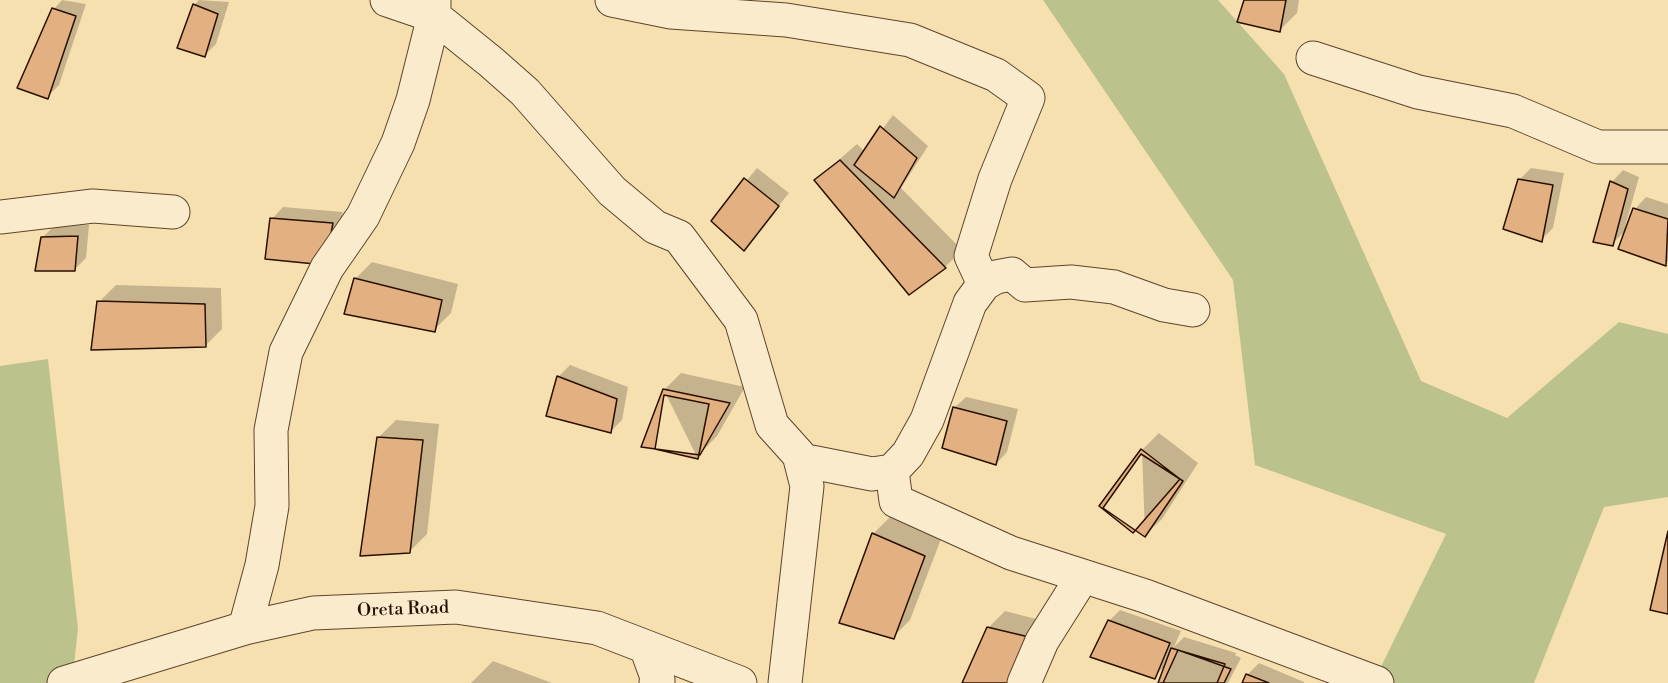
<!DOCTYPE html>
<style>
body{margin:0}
canvas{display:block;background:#f7e0b0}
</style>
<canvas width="1668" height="683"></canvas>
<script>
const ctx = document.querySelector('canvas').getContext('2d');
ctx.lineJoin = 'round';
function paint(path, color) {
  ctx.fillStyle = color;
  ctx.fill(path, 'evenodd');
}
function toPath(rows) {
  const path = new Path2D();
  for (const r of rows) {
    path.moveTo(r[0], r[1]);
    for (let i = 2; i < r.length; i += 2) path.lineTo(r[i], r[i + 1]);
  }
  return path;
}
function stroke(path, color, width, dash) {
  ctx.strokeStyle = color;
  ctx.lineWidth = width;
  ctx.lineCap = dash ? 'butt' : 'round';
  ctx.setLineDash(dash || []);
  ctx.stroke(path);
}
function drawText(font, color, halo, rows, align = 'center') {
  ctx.font = font + ' "Libre Bodoni",serif';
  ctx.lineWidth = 6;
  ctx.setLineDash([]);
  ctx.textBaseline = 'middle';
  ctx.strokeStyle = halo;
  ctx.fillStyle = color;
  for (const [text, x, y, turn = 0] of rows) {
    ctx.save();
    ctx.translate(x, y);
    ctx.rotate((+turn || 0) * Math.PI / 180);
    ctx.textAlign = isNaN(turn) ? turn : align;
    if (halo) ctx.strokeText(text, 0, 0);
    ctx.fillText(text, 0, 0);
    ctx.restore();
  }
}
paint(toPath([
 [1043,0,1218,0,1284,74,1421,381,1507,418,1619,322,1668,334,1668,497,1604,507,1534,683,1373,683,1446,534,1255,465,1233,280],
 [48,359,78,629,72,683,0,683,0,366]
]), '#bcc28c');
paint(toPath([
 [62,0,86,4,59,85,47,97,54,9],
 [199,0,229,2,216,44,205,55,194,5],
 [1246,0,1299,0,1297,13,1280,30],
 [893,115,928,146,901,188,962,250,945,267,909,293,816,180,857,144,865,152],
 [757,168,789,193,744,249,713,221],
 [1531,168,1564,173,1553,228,1541,240,1519,180],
 [1623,170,1639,177,1625,227,1628,228,1635,209,1646,197,1668,204,1668,261,1666,264,1627,229,1612,244,1595,240,1612,182],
 [283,207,343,212,336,252,272,219],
 [89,225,86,258,74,270,43,237,54,226],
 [372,262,458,284,451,313,434,330,355,279],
 [116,285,221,288,222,329,205,346,99,302],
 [570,365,628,387,622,420,611,431,548,415,559,376],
 [681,373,745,387,717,436,697,457,664,390],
 [966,397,1018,409,1007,452,996,464,954,408],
 [396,420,439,424,427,534,410,551,379,437],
 [1159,433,1198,463,1162,519,1145,535,1142,450],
 [890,517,941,539,910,620,893,637,873,534],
 [1120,610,1181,631,1174,647,1184,637,1236,653,1235,655,1241,658,1228,683,1159,683,1166,665,1154,677,1109,621],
 [1005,611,1044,621,1015,683,964,683,988,628],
 [493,661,552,683,471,683],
 [1259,663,1304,682,1304,683,1244,683,1248,674]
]), '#0003');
const building = toPath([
 [1244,0,1286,0,1280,32,1237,22,1244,0],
 [193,4,218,14,205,57,177,48,193,4],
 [52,8,76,16,48,99,17,88,52,8],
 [880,126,917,158,894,198,854,165,880,126],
 [840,160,946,268,909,295,814,180,840,160],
 [744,178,779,206,744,251,711,221,744,178],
 [1518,179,1553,185,1542,242,1503,229,1518,179],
 [1610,181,1628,189,1613,246,1593,242,1610,181],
 [1633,208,1668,219,1666,266,1618,249,1633,208],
 [270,218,333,223,325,265,265,259,270,218],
 [78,236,75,271,35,271,41,237,78,236],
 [354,278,442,300,435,332,344,314,354,278],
 [97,301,205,304,206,347,91,350,97,301],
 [557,376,617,399,611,433,546,416,557,376],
 [663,389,730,403,700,455,641,447,663,389],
 [664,395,709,404,698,459,655,449,664,395],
 [953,407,1007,421,996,465,942,448,953,407],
 [377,437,423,440,410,553,360,556,377,437],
 [1141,449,1180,479,1133,533,1099,506,1141,449],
 [1141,454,1183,481,1145,537,1103,508,1141,454],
 [1668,531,1668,614,1650,610,1668,531],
 [872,533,925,556,894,639,839,623,872,533],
 [1108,620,1170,643,1155,679,1090,657,1108,620],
 [987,627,1029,637,1007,683,962,683,987,627],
 [1171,648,1225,664,1217,683,1158,683,1171,648],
 [1178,650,1209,661,1231,669,1224,683,1163,683,1178,650],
 [1246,674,1269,683,1242,683,1246,674]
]);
paint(building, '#e3b081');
stroke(building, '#281000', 1.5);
const minor = toPath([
 [387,0,434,16,491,62,525,92,612,191,655,227,679,237,741,320,772,425,799,455,807,486,785,683],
 [612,0,671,12,786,20,910,40,996,75,1028,98,995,179,971,256,984,284],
 [1313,58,1418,92,1513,111,1598,147,1668,147],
 [0,217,93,206,173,212],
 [801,460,872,474,892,471,908,454,927,420,970,303,984,284,996,277,1012,274,1025,285,1071,282,1114,287,1164,305,1193,310],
 [892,471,896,501,1011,553,1145,596,1377,683],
 [245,628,262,565,272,506,271,430,286,352,327,268,363,216,398,143,413,100,434,16,434,0],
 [646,647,658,680,656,683],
 [64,683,245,628,313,613,456,607,597,628,740,683],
 [1024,683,1042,641,1083,576]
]);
stroke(minor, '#5c442c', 35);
stroke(minor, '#faebcc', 33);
drawText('18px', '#281000', '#faebcc', [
 ["Oreta Road",403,610,-2]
]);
</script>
